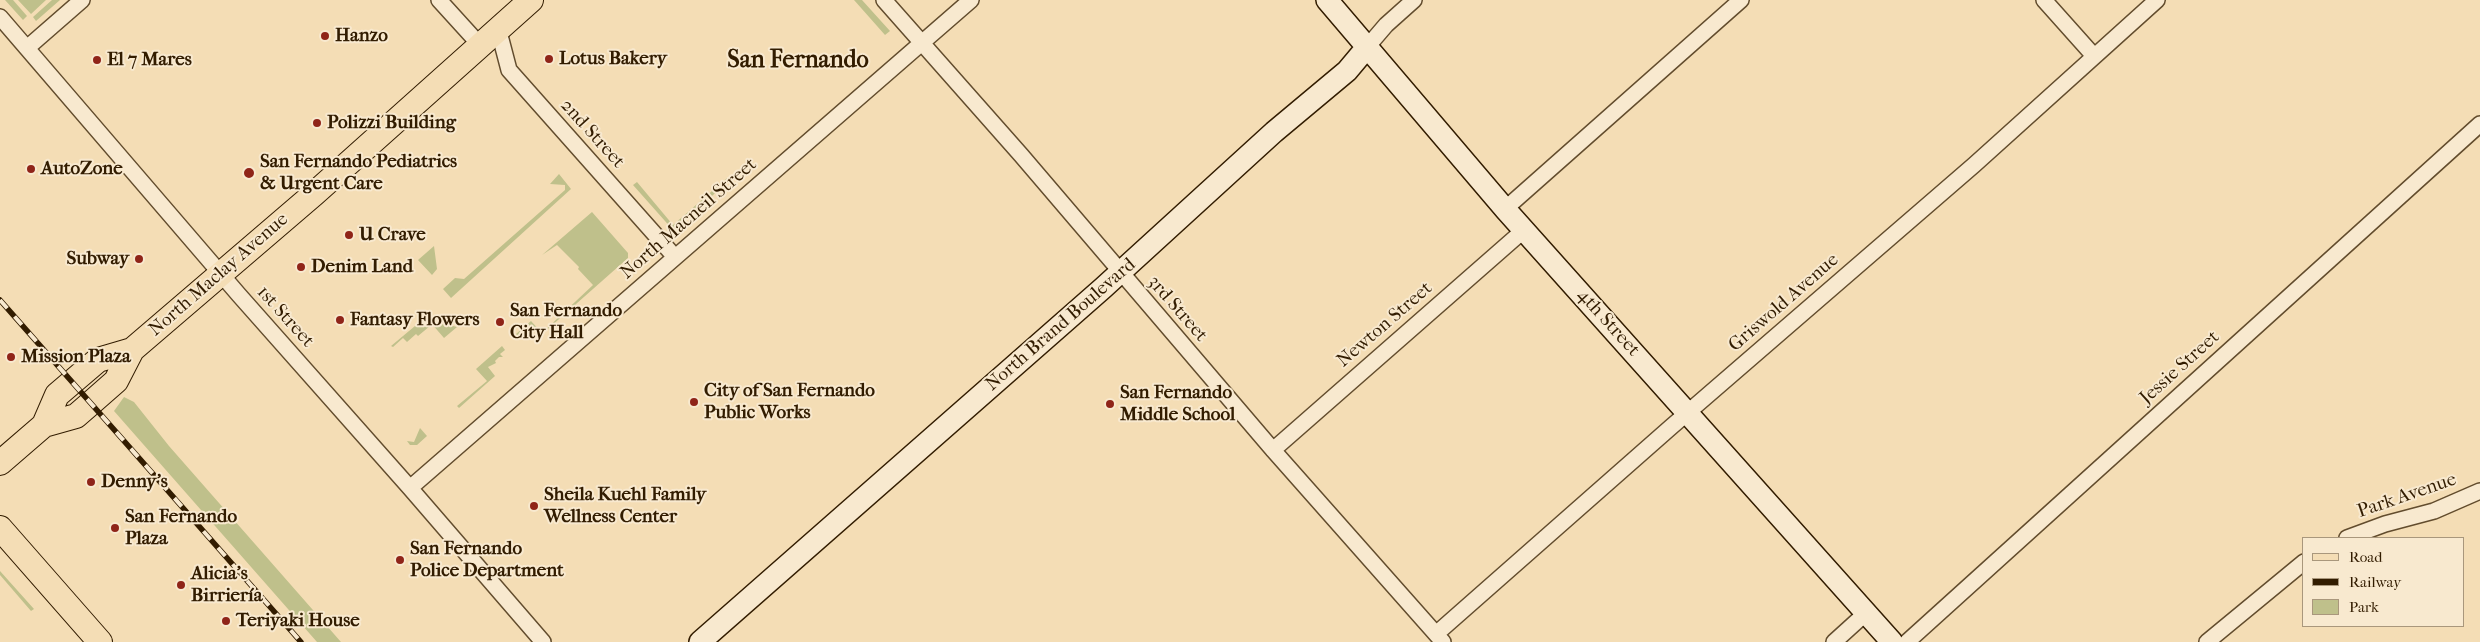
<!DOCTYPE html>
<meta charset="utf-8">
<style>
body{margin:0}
#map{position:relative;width:2480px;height:642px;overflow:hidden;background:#f4ddb5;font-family:"IM FELL French Canon",serif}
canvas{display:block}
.legend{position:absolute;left:2302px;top:537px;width:162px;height:90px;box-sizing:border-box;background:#f8e9cf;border:1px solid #a9977c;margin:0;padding:6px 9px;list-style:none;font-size:15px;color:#321c00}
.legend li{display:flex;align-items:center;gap:10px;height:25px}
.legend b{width:25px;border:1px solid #a9977c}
</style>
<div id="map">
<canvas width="2480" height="642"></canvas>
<ul class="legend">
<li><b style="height:6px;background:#f4ddb5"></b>Road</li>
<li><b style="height:6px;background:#321c00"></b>Railway</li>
<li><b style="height:14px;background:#bfc08b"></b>Park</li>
</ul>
</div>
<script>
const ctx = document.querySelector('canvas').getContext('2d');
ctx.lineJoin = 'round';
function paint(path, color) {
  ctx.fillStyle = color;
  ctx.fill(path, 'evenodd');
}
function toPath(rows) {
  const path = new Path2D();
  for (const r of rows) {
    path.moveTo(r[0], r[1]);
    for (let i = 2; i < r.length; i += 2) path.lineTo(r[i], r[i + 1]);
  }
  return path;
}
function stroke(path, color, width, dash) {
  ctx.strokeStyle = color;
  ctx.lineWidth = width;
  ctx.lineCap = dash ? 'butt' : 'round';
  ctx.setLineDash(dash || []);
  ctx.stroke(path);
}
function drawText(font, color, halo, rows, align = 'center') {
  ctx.font = font + ' "IM FELL French Canon",serif';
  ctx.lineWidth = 4;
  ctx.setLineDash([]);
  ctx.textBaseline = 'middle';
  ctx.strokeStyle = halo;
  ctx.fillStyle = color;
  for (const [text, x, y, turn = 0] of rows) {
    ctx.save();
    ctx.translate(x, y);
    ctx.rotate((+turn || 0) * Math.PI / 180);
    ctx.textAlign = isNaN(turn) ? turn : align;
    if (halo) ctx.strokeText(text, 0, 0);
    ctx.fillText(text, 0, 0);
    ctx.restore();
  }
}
paint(toPath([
 [5,0,13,0,27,16,23,20],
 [18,0,46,0,31,14],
 [52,0,60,0,36,21,33,17],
 [854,0,862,0,890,31,885,35],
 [559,174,571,189,451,298,443,289,455,278,464,279,565,190,565,185,550,184],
 [727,178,729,181,673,230,633,185,637,182,673,225],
 [592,212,628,253,628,258,541,335,532,325,518,337,516,334,531,321,542,333,593,285,578,269,579,267,557,245,542,255],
 [434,246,437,269,432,275,418,260],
 [431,323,445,324,457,327,444,338],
 [415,326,430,326,418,336,416,334,407,342,403,338,393,347,391,346],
 [502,346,505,350,500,354,503,357,499,357,495,361,496,363,488,367,495,376,459,408,457,406,487,381,476,369],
 [124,397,134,402,169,446,341,642,317,642,114,411],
 [420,428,427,436,417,445,410,445,407,441,414,442],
 [0,571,34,609,31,611,0,575]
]), '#bfc08b');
const street = toPath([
 [439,0,479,44],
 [884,0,1021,155,1273,450,1443,642],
 [2044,0,2094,56],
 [0,17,239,295,410,488,543,642],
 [498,28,509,70,675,257],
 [1368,46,1386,25,1414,0],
 [27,48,82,0],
 [1505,209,1741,0],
 [1273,450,1524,230],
 [410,488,971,0],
 [2347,538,2385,524,2434,511,2480,491],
 [1436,634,1671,427,1974,165,2157,0],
 [1834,642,1866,613],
 [1907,642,2480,124],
 [2207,642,2304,562]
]);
const secondary = toPath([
 [1327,0,1505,209,1892,642],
 [700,642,1103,288,1274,132,1347,71,1368,46]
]);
const primary = toPath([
 [44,425,76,416,91,403,116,381,132,350,314,194,531,0],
 [0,463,44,425,57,395,98,360,132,350],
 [0,528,100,642]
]);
stroke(street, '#624c2d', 18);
stroke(secondary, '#321c00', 24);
stroke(primary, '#321c00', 26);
stroke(street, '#f8e9cf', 15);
stroke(secondary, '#f8e9cf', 21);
stroke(primary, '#f4ddb5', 24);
const rail = toPath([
 [0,300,301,642]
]);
stroke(rail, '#321c00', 5.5);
stroke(rail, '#f8e9cf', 4, [11]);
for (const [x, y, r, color] of [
 [325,36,5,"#8f2418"],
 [549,59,5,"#8f2418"],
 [97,60,5,"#8f2418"],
 [317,123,5,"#8f2418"],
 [31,169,5,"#8f2418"],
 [249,173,6,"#8f2418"],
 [349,235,5,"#8f2418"],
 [139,259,5,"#8f2418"],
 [301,267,5,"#8f2418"],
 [340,320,5,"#8f2418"],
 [500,322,5,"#8f2418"],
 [11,357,5,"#8f2418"],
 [694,402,5,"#8f2418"],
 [1110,404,5,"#8f2418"],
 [91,482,5,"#8f2418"],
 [534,506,5,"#8f2418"],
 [115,528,5,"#8f2418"],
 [400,560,5,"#8f2418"],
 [181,585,5,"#8f2418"],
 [226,621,5,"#8f2418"]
]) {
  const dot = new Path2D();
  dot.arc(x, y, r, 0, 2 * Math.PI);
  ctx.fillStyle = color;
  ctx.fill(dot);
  stroke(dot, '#f8e9cf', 2);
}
drawText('bold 19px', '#321c00', '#f8e9cf', [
 ["Hanzo",335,36],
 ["Lotus Bakery",559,59],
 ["El 7 Mares",107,60],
 ["Polizzi Building",327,123],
 ["San Fernando Pediatrics",260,162],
 ["& Urgent Care",260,184],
 ["AutoZone",41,169],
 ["U Crave",359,235],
 ["Subway",129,259,"right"],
 ["Denim Land",311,267],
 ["San Fernando",510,311],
 ["City Hall",510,333],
 ["Fantasy Flowers",350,320],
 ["Mission Plaza",21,357],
 ["City of San Fernando",704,391],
 ["Public Works",704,413],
 ["San Fernando",1120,393],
 ["Middle School",1120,415],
 ["Denny's",101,482],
 ["Sheila Kuehl Family",544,495],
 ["Wellness Center",544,517],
 ["San Fernando",125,517],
 ["Plaza",125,539],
 ["San Fernando",410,549],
 ["Police Department",410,571],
 ["Alicia's",191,574],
 ["Birriería",191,596],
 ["Teriyaki House",236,621]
], 'left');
drawText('19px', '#321c00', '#f8e9cf', [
 ["2nd Street",592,134,48],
 ["North Macneil Street",689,219,-41],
 ["North Maclay Avenue",219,275,-41],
 ["Griswold Avenue",1784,303,-41],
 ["3rd Street",1177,309,49],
 ["1st Street",285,317,48],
 ["4th Street",1608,323,48],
 ["North Brand Boulevard",1061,325,-41],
 ["Newton Street",1385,325,-41],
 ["Jessie Street",2180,368,-42],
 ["Park Avenue",2407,496,-19]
]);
drawText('bold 24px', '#321c00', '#f8e9cf', [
 ["San Fernando",798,61]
]);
</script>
